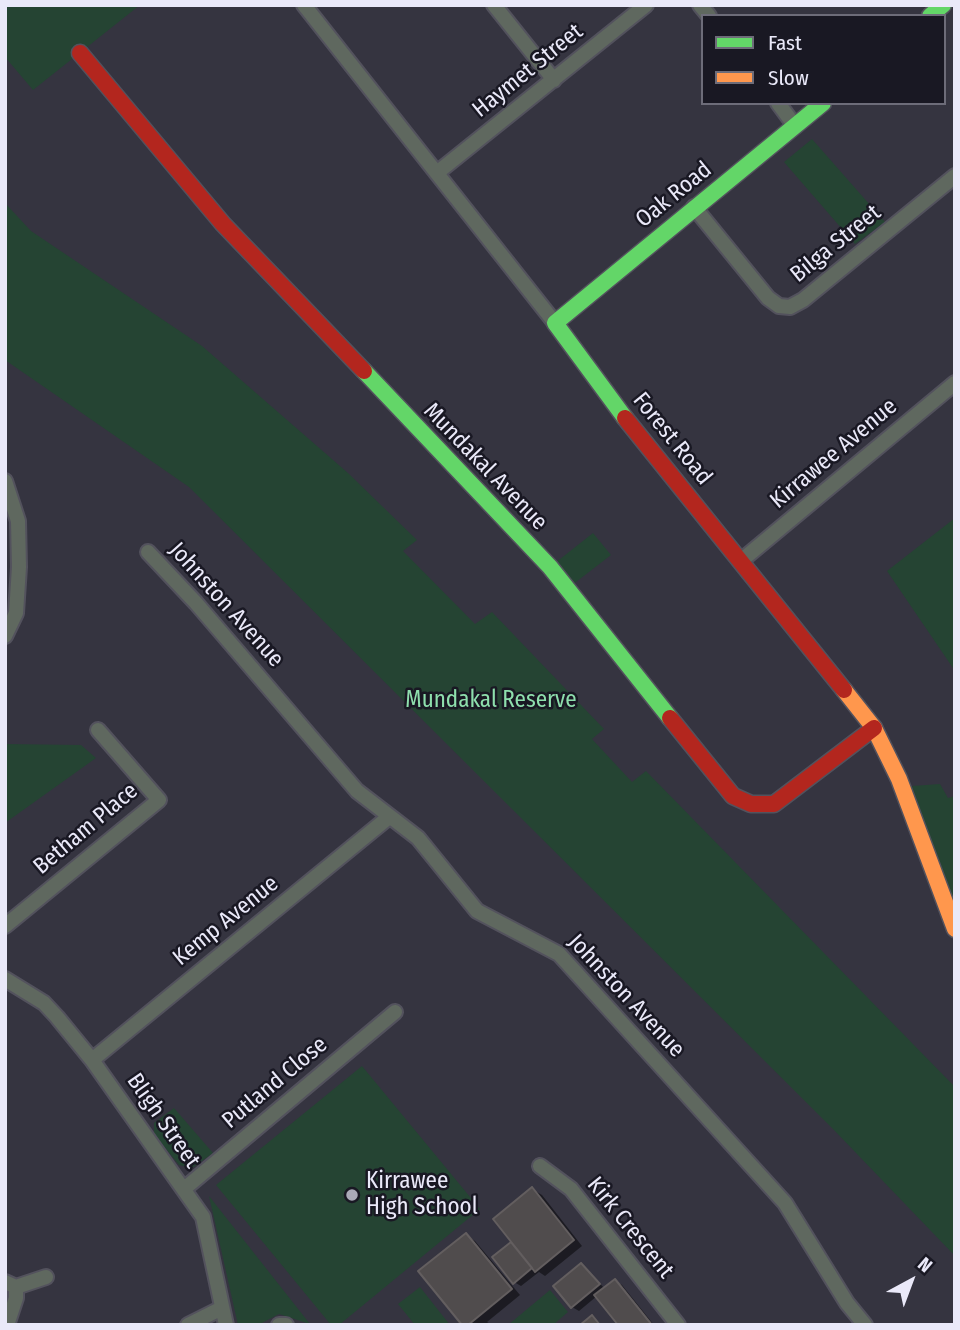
<!DOCTYPE html>
<style>
body{margin:0}
#map{position:relative;width:960px;height:1330px;overflow:hidden;background:#353440;font-family:"Fira Sans Condensed",sans-serif}
canvas{display:block}
.frame{position:absolute;inset:0;border:7px solid #eae9f9;pointer-events:none}
.legend{position:absolute;left:701px;top:14px;width:245px;height:91px;box-sizing:border-box;background:#191823;border:2px solid #6d6c79;margin:0;padding:9px 12px;list-style:none;font-size:21px;color:#eae9f9}
.legend li{display:flex;align-items:center;gap:14px;height:35px}
.legend b{width:35px;border:2px solid #6d6c79}
.north{position:absolute;left:876px;top:1246px;width:70px;height:70px;-webkit-text-stroke:5px #191823;paint-order:stroke;rotate:41deg;font-size:19px;font-weight:700;line-height:28px;text-align:center;color:#eae9f9}
.north::after{content:'';display:block;margin:auto;width:24px;height:32px;background:#eae9f9;clip-path:polygon(50% 0,100% 100%,50% 72%,0 100%)}
</style>
<div id="map">
<canvas width="960" height="1330"></canvas>
<div class="frame"></div>
<ul class="legend">
<li><b style="height:9px;background:#63d668"></b>Fast</li>
<li><b style="height:9px;background:#ff974d"></b>Slow</li>
</ul>
<div class="north">N</div>
</div>
<script>
const ctx = document.querySelector('canvas').getContext('2d');
ctx.lineJoin = 'round';
function paint(path, color) {
  ctx.fillStyle = color;
  ctx.fill(path, 'evenodd');
}
function toPath(rows) {
  const path = new Path2D();
  for (const r of rows) {
    path.moveTo(r[0], r[1]);
    for (let i = 2; i < r.length; i += 2) path.lineTo(r[i], r[i + 1]);
  }
  return path;
}
function stroke(path, color, width, dash) {
  ctx.strokeStyle = color;
  ctx.lineWidth = width;
  ctx.lineCap = dash ? 'butt' : 'round';
  ctx.setLineDash(dash || []);
  ctx.stroke(path);
}
function drawText(font, color, halo, rows, align = 'center') {
  ctx.font = font + ' "Fira Sans Condensed",sans-serif';
  ctx.lineWidth = 5;
  ctx.setLineDash([]);
  ctx.textBaseline = 'middle';
  ctx.strokeStyle = halo;
  ctx.fillStyle = color;
  for (const [text, x, y, turn = 0] of rows) {
    ctx.save();
    ctx.translate(x, y);
    ctx.rotate((+turn || 0) * Math.PI / 180);
    ctx.textAlign = isNaN(turn) ? turn : align;
    if (halo) ctx.strokeText(text, 0, 0);
    ctx.fillText(text, 0, 0);
    ctx.restore();
  }
}
paint(toPath([
 [5,5,140,5,33,90,5,57],
 [812,139,885,222,855,244,784,162],
 [5,203,31,231,202,346,348,473,417,540,403,551,475,624,492,612,604,729,592,739,632,782,646,771,955,1087,955,1256,833,1129,189,487,5,360],
 [955,518,955,671,887,571],
 [593,533,611,555,567,589,550,567],
 [5,744,81,745,96,758,5,823],
 [940,784,948,798,955,796,955,916,912,786],
 [362,1066,480,1209,339,1325,331,1325,216,1185],
 [174,1108,213,1153,192,1168,179,1165,154,1134,154,1123],
 [209,1196,310,1324,279,1314,258,1325,238,1325],
 [420,1287,450,1325,415,1325,398,1304],
 [550,1290,568,1312,553,1325,508,1325]
]), '#254433');
paint(toPath([
 [532,1189,542,1195,582,1246,545,1276,539,1272,521,1286,514,1282,511,1244,517,1248],
 [466,1235,475,1241,520,1295,487,1322,492,1325,464,1325],
 [582,1265,605,1289,615,1281,622,1285,654,1325,621,1325,597,1296,579,1311,572,1307]
]), '#0007');
const building = toPath([
 [532,1187,574,1240,535,1272,493,1219,532,1187],
 [466,1233,512,1289,468,1325,462,1325,418,1271,466,1233],
 [511,1242,532,1268,513,1284,492,1257,511,1242],
 [581,1263,600,1284,571,1308,553,1286,581,1263],
 [615,1279,652,1325,618,1325,594,1295,615,1279],
 [592,1315,600,1325,580,1325,592,1315]
]);
paint(building, '#504c4d');
stroke(building, '#635e5f', 2);
const street = toPath([
 [304,5,555,323],
 [494,5,554,80],
 [700,5,709,16],
 [778,103,795,126],
 [438,172,646,5],
 [694,207,768,298,779,306,790,307,803,300,955,176],
 [5,481,18,521,19,567,16,613,5,636],
 [148,552,196,603,357,791,418,838,477,911,559,954,785,1203,847,1303,865,1325],
 [742,560,955,383],
 [5,926,159,800,98,730],
 [5,979,44,1003,57,1017,92,1060,203,1217,226,1325],
 [92,1060,389,817],
 [540,1166,571,1189,678,1325],
 [184,1189,395,1012],
 [5,1282,16,1287,16,1298,7,1325],
 [16,1287,46,1277],
 [188,1325,222,1308],
 [279,1325,286,1325]
]);
const fast = toPath([
 [930,16,943,5],
 [364,371,550,567,670,718],
 [625,418,555,323,823,103]
]);
const slow = toPath([
 [844,690,874,728,899,779,955,929]
]);
const jam = toPath([
 [80,53,223,224,364,371],
 [625,418,844,690],
 [670,718,733,796,751,804,774,804,874,728]
]);
stroke(street, '#53525d', 18);
stroke(fast, '#53525d', 19);
stroke(slow, '#53525d', 19);
stroke(jam, '#53525d', 19);
stroke(street, '#5f685f', 14);
stroke(fast, '#63d668', 16);
stroke(slow, '#ff974d', 16);
stroke(jam, '#b3261e', 16);
for (const [x, y, r, color] of [
 [352,1195,7,"#abaab8"]
]) {
  const dot = new Path2D();
  dot.arc(x, y, r, 0, 2 * Math.PI);
  ctx.fillStyle = color;
  ctx.fill(dot);
  stroke(dot, '#191823', 2.5);
}
drawText('23px', '#eae9f9', '#191823', [
 ["Haymet Street",528,71,-39],
 ["Oak Road",674,195,-39],
 ["Bilga Street",836,244,-39],
 ["Forest Road",672,439,51],
 ["Kirrawee Avenue",834,454,-40],
 ["Mundakal Avenue",485,467,46],
 ["Johnston Avenue",226,605,48],
 ["Betham Place",86,829,-40],
 ["Kemp Avenue",226,921,-39],
 ["Johnston Avenue",626,996,47],
 ["Putland Close",275,1083,-40],
 ["Bligh Street",163,1121,55],
 ["Kirk Crescent",630,1228,51]
]);
drawText('23px', '#8edfad', '#191823', [
 ["Mundakal Reserve",491,701]
]);
drawText('23px', '#eae9f9', '#191823', [
 ["Kirrawee",366,1182],
 ["High School",366,1208]
], 'left');
</script>
